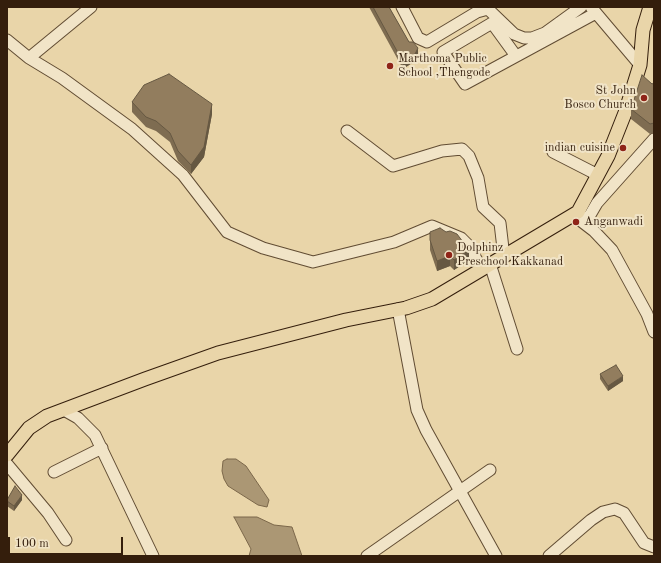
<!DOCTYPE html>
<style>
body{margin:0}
#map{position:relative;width:661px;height:563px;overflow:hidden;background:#e9d5a9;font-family:"Old Standard TT",serif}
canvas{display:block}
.frame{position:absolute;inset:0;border:8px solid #341e0c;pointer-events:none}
.scale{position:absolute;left:8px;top:537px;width:115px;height:18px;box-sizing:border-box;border:2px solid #341e0c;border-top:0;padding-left:5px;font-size:12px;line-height:14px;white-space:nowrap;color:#341e0c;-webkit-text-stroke:3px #f1e4c7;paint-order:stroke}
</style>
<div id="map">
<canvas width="661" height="563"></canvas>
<div class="frame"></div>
<div class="scale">100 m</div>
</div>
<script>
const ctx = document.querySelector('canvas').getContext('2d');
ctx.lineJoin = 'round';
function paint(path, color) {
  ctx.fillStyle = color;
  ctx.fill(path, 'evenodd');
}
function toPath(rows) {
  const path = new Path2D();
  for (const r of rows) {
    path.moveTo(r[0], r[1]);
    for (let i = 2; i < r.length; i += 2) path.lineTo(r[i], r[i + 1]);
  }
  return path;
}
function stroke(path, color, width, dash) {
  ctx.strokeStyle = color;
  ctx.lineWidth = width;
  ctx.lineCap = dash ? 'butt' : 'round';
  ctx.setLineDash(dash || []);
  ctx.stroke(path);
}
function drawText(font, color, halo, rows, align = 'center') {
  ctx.font = font + ' "Old Standard TT",serif';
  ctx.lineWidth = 4;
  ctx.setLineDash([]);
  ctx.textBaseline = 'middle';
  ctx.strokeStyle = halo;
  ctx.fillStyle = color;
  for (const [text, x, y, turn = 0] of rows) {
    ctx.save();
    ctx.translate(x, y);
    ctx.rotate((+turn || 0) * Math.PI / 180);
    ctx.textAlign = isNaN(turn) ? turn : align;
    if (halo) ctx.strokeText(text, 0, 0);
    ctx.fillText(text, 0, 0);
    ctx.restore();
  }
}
const water = toPath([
 [227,459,236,459,246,466,269,500,267,507,258,505,228,486,224,479,222,471,223,461,227,459],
 [234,517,257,517,274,525,292,527,302,556,249,556,251,549,234,517]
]);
paint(water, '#ab9774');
stroke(water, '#7b674a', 1);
const minor = toPath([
 [402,7,418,38,427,42,477,12,488,9,514,34,524,38,532,38,545,33,581,7],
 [591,7,640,65],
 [7,40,29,58,62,78,132,129,183,175,227,232,263,248,313,262,394,242,432,226,461,238,468,245,482,269],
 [516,56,492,23,443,52,465,84,596,13],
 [29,58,91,7],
 [347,131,393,166,442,151,462,149,469,156,478,178,483,207,500,223,504,257],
 [553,152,598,175],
 [579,215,581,221,590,215,597,203,654,139],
 [581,221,594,231,612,250,647,314,654,332],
 [490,264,517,349],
 [398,309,417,410,426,430,496,556],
 [64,410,78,418,95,435,153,556],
 [7,464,48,513,66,540],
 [54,472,102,448],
 [367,556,490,470],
 [549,556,591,520,603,512,615,509,624,513,644,543,654,547]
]);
const major = toPath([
 [7,455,29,428,47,416,145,379,218,353,346,320,406,308,432,299,578,212,608,156,625,113,640,65,643,30,650,7]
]);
stroke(minor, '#614c33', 13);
stroke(major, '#341e0c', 15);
stroke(minor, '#f1e4c7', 11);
stroke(major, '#e9d5a9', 13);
paint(toPath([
 [369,7,389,7,409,42,418,56,415,61,403,69],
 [654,83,654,133,650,134,631,119,631,109,652,84],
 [132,102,212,114,204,157,191,174,178,161,170,142,156,131,146,127,132,112],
 [430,232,469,260,454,270,450,266,437,271,430,250],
 [600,374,623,381,608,391,600,379],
 [7,500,22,500,14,511,7,506]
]), '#7e6c51');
paint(toPath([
 [418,48,418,56,415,61,403,69,403,62],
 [212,104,212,114,204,157,191,174,191,165],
 [469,250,469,260,454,270,454,260],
 [450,256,450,266,437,271,437,261],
 [623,376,623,381,608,391,608,386],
 [22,495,22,500,14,511,14,506]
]), '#665842');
const building = toPath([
 [373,7,389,7,409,42,413,42,418,48,415,54,403,62,373,7],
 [169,74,212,104,204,147,191,165,178,151,170,133,156,121,146,117,132,102,144,85,169,74],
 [642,75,652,84,654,83,654,123,650,124,631,109,642,75],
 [440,228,446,232,450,231,457,234,469,250,454,260,450,256,437,261,430,240,430,232,440,228],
 [616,365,623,376,608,386,600,374,616,365],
 [15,486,22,495,14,506,7,501,7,500,15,486]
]);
paint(building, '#927d5e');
stroke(building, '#665842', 1);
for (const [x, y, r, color] of [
 [390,66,4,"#8f2418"],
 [644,98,4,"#8f2418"],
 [623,148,4,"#8f2418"],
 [576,222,4,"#8f2418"],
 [449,255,4,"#8f2418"]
]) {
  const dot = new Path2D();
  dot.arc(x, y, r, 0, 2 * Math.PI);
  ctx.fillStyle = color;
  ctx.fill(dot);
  stroke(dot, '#f1e4c7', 1.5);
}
drawText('12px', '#341e0c', '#f1e4c7', [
 ["Marthoma Public",398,59],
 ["School ,Thengode",398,73],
 ["St John",636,91,"right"],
 ["Bosco Church",636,105,"right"],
 ["indian cuisine",615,148,"right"],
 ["Anganwadi",584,222],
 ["Dolphinz",457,248],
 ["Preschool Kakkanad",457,262]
], 'left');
</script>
